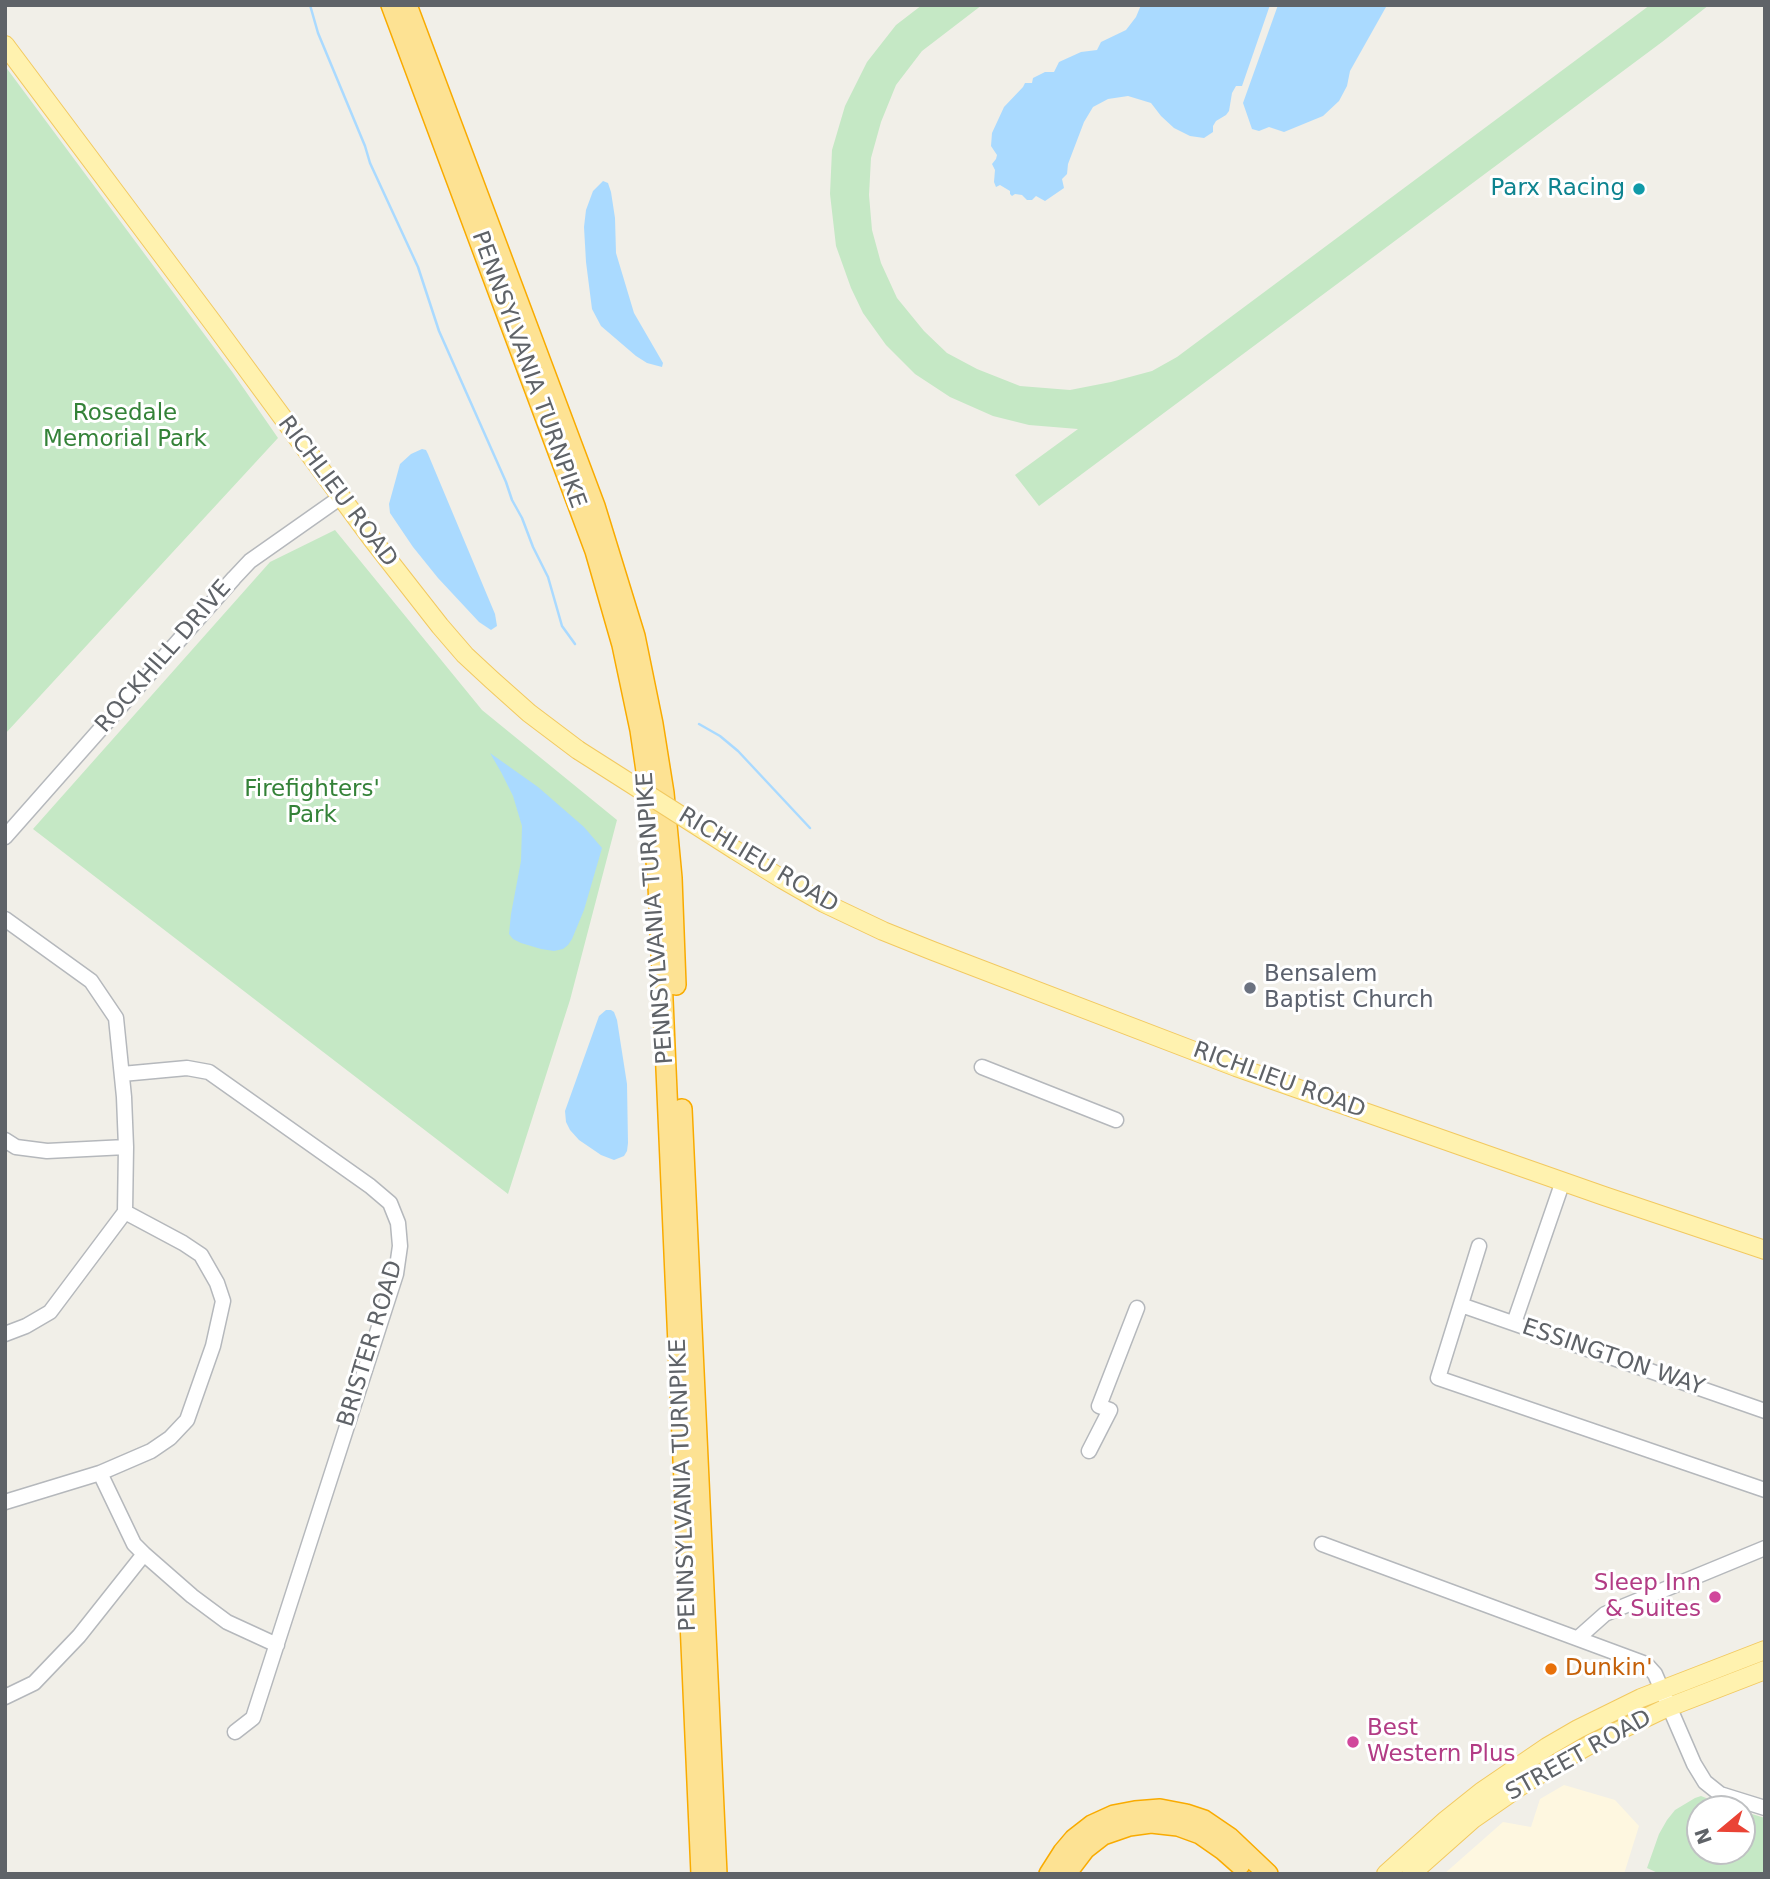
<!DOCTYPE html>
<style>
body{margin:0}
#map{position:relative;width:1770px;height:1879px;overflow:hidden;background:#f1efe8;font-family:"DejaVu Sans",sans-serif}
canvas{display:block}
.frame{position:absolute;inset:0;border:7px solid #5f6368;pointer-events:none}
.north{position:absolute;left:1686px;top:1795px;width:70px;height:70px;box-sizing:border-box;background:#fff;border:2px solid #bfc1c3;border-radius:50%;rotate:251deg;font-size:19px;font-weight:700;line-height:28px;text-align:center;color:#5f6368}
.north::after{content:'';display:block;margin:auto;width:24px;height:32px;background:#ea4335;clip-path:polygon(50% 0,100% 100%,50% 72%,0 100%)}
</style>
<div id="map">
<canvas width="1770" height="1879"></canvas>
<div class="frame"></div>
<div class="north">N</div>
</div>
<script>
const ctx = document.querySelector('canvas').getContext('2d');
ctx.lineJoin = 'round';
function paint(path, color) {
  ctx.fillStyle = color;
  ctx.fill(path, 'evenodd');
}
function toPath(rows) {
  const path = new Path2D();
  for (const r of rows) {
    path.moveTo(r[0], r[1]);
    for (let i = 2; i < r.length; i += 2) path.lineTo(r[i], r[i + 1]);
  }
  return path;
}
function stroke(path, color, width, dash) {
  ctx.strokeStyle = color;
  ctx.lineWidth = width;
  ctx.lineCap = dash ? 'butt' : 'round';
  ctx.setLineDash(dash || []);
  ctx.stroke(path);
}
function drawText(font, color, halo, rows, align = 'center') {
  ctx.font = font + ' "DejaVu Sans",sans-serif';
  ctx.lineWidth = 6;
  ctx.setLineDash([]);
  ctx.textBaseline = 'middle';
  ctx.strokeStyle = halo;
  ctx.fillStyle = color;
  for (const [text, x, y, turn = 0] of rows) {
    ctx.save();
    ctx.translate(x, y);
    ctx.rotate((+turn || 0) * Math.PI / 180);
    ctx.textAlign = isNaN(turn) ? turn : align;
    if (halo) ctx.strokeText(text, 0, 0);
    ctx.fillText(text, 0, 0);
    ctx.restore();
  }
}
paint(toPath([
 [1564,1785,1615,1800,1639,1826,1624,1874,1444,1874,1503,1822,1531,1827,1540,1799]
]), '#fef7e0');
paint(toPath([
 [922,5,982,5,922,51,896,85,881,122,871,158,869,195,872,230,881,263,897,298,924,331,947,353,977,369,1020,386,1070,390,1111,382,1152,371,1177,357,1650,5,1709,5,1662,42,1039,506,1015,475,1078,429,1029,425,993,416,950,397,915,374,886,345,863,313,851,288,836,246,830,194,832,150,845,106,867,62,896,25],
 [5,66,233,373,278,438,5,734],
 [335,530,482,710,617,820,570,1000,508,1194,33,829,270,562],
 [1701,1796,1734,1809,1700,1809,1700,1851,1742,1851,1742,1811,1765,1818,1765,1871,1763,1874,1660,1874,1647,1868,1659,1834,1667,1820,1675,1810,1695,1798]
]), '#c5e8c5');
paint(toPath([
 [1141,5,1270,5,1242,86,1236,86,1232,93,1229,111,1226,115,1216,121,1213,126,1213,132,1204,138,1190,136,1174,128,1161,116,1151,103,1128,96,1108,99,1093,107,1084,122,1068,164,1067,174,1062,179,1064,188,1045,201,1036,196,1032,200,1027,200,1022,195,1015,194,1012,196,1010,194,1010,191,1000,185,996,187,994,182,995,170,992,164,996,159,997,155,991,146,992,133,1004,107,1023,87,1025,83,1032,83,1033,78,1045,72,1054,72,1059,62,1081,52,1097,50,1101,42,1126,30,1136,17],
 [1278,5,1408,5,1386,7,1350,71,1347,86,1339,101,1323,116,1284,132,1269,127,1259,131,1252,129,1243,103],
 [603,181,608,183,611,192,615,218,616,253,634,313,663,363,662,367,647,363,636,356,601,326,592,309,586,262,584,227,586,210,593,191],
 [422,449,426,450,428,454,495,614,497,626,491,630,479,622,438,578,413,547,390,513,389,504,400,464,411,454],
 [490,753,538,787,584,827,602,848,584,910,572,939,568,945,563,949,554,951,541,949,521,943,513,939,509,934,511,914,521,861,522,826,513,796,501,772],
 [606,1010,611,1010,614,1012,617,1020,627,1084,628,1143,627,1151,624,1156,614,1160,601,1155,579,1140,570,1130,566,1122,565,1111,599,1016]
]), '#aadaff');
stroke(toPath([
 [310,5,318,33,365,146,370,163,418,267,439,331,506,482,512,500,522,518,533,547,548,577,562,626,575,644],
 [699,724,720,736,738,751,810,828]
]), '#aadaff', 2.5);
const minor = toPath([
 [5,837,234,578,250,561,341,497],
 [5,919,91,981,116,1018,124,1097,126,1147,125,1212,50,1312,26,1326,5,1334],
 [982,1067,1116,1120],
 [122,1074,187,1068,209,1072,370,1186,390,1203,398,1223,400,1246,396,1274,253,1718,235,1732],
 [5,1140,16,1147,47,1151,126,1147],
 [1479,1246,1438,1378,1765,1490],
 [1461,1305,1765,1411],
 [1514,1323,1563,1181],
 [1089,1451,1110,1410,1099,1406,1137,1308],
 [100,1473,134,1544,144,1554,192,1596,227,1622,277,1645],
 [5,1502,100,1473,151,1451,170,1438,187,1420,213,1346,223,1301,217,1283,201,1255,183,1243,125,1212],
 [1322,1544,1646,1664,1655,1674,1694,1764,1705,1782,1720,1794,1765,1808],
 [1578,1638,1605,1614,1765,1548],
 [5,1697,34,1683,79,1636,144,1554]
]);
const major = toPath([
 [5,45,213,323,372,539,440,626,465,655,492,680,529,713,578,750],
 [735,850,782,879,824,903,883,931,933,951,1236,1067,1604,1196,1765,1250],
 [1386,1874,1446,1820,1481,1792,1547,1747,1578,1729,1641,1698,1765,1650],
 [1411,1874,1473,1819,1519,1787,1561,1761,1591,1744,1664,1709,1765,1670]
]);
const highway = toPath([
 [391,5,595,551,622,645,640,730,652,812,658,885,701,1874],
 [407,5,595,506,635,636,653,724,664,793,672,878,676,985],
 [682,1109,717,1874],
 [1049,1874,1063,1852,1074,1839,1092,1825,1114,1815,1135,1811,1160,1809,1186,1814,1204,1820,1229,1837,1268,1874],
 [1066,1874,1085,1849,1103,1835,1129,1826,1151,1823,1178,1826,1200,1834,1223,1850,1240,1865]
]);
stroke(minor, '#b5b8bc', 17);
stroke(major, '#f2c960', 20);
stroke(highway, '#f9ab00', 22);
stroke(minor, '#fff', 14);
stroke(major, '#fff2af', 18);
stroke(highway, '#fde293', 19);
const majorBridge = toPath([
 [578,750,735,850]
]);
stroke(majorBridge, '#f2c960', 20, []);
stroke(majorBridge, '#fff2af', 18);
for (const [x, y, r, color] of [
 [1639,189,7,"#0f9aa8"],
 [1250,988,7,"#6b7280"],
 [1715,1597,7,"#d1479c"],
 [1551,1669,7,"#e8710a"],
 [1353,1742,7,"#d1479c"]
]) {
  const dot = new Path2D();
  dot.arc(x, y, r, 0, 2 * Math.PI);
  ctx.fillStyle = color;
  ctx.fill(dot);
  stroke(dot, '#fff', 2.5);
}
drawText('23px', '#0d838f', '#fff', [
 ["Parx Racing",1625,189]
], 'right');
drawText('23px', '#5f6368', '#fff', [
 ["PENNSYLVANIA TURNPIKE",528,370,70],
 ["RICHLIEU ROAD",337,492,53],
 ["ROCKHILL DRIVE",164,657,-49],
 ["RICHLIEU ROAD",758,861,31],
 ["PENNSYLVANIA TURNPIKE",656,918,-94],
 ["RICHLIEU ROAD",1279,1081,20],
 ["BRISTER ROAD",371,1344,-73],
 ["ESSINGTON WAY",1613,1358,19],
 ["PENNSYLVANIA TURNPIKE",684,1485,-92],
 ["STREET ROAD",1579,1756,-29]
]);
drawText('23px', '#348238', '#fff', [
 ["Rosedale",125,414],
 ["Memorial Park",125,440],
 ["Firefighters'",312,790],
 ["Park",312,816]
]);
drawText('23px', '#5b616d', '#fff', [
 ["Bensalem",1264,975],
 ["Baptist Church",1264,1001]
], 'left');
drawText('23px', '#b23c85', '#fff', [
 ["Sleep Inn",1701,1584],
 ["& Suites",1701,1610],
 ["Best",1367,1729,"left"],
 ["Western Plus",1367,1755,"left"]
], 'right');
drawText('23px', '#c56008', '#fff', [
 ["Dunkin'",1565,1669]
], 'left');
</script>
